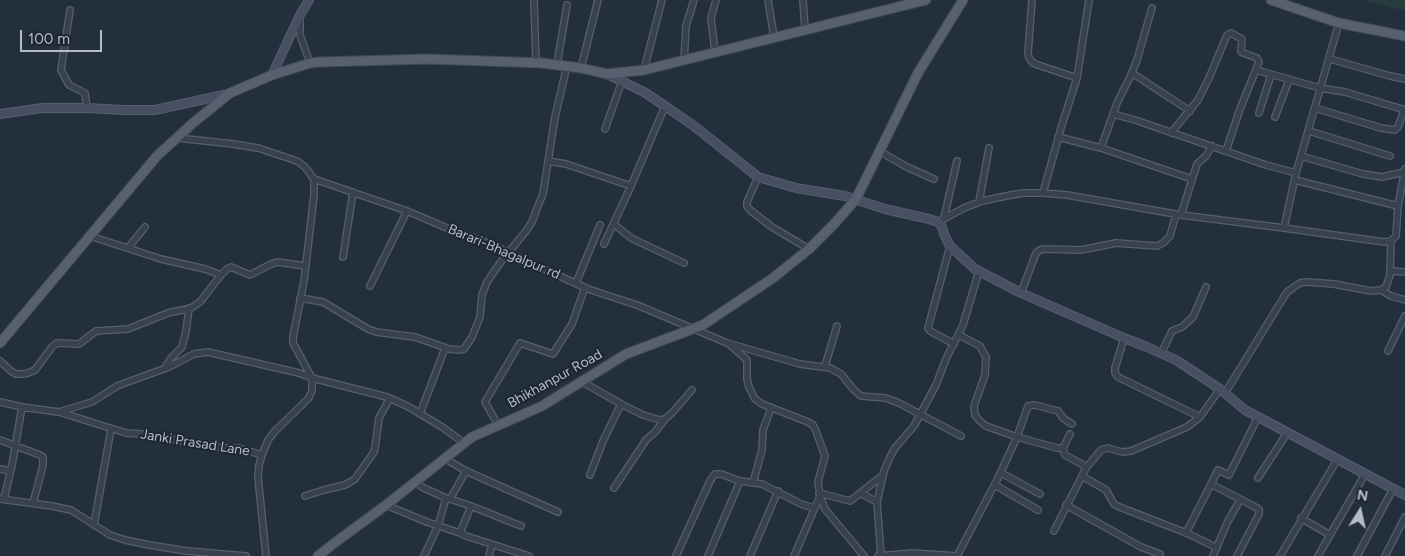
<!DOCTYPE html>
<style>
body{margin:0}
#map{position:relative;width:1405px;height:556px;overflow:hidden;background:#242f3e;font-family:Figtree,sans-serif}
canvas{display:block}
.north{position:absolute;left:1335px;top:486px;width:50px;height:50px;-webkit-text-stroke:4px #1d2633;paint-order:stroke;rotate:10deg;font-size:14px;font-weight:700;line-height:20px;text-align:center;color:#b4bcc9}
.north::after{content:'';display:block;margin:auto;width:18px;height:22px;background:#b4bcc9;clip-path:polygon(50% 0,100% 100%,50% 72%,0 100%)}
.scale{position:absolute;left:20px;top:30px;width:82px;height:22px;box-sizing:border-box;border:2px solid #b4bcc9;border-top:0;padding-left:6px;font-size:15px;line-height:18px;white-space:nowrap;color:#b4bcc9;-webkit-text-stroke:4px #1d2633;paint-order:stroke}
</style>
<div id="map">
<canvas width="1405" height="556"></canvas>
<div class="north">N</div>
<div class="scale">100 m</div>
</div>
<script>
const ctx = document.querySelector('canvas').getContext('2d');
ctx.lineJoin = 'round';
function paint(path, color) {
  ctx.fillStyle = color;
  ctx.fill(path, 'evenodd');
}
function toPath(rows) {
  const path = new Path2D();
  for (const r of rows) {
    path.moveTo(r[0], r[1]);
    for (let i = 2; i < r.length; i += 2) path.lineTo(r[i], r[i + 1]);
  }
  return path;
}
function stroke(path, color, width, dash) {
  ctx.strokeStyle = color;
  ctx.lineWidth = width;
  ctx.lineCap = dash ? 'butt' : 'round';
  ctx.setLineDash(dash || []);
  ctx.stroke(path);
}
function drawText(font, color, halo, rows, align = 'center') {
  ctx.font = font + ' Figtree,sans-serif';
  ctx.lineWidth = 4;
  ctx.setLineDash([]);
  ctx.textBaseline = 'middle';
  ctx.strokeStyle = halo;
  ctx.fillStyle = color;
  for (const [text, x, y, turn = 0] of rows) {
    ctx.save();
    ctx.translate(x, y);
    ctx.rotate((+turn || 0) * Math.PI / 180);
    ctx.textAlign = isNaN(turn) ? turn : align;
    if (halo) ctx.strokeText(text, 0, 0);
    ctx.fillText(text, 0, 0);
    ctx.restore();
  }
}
paint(toPath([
 [1363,0,1405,0,1405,10,1391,8]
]), '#263c3f');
const street = toPath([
 [768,0,774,37],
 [803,0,805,29],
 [1032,0,1028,53,1029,58,1033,63,1038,65,1077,78],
 [534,1,536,63],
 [70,10,61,70,69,85,85,93,87,108],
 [300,20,300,35,310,63],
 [715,52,711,18,716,0],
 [1330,59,1390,76,1405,79],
 [684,61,686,26,694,0],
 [557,64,567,5],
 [581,68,598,0],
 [644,70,662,0],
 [1256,70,1320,88,1345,92,1405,110],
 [1132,73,1190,111],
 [1315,108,1381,128,1395,130,1398,127,1404,110],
 [1259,113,1271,75],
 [1113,114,1135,120,1266,165,1296,173],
 [1275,117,1289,80],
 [605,129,622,81],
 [1309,131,1390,156],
 [1171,133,1198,100,1209,78,1227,35,1231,33,1242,39,1241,52,1257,58,1259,62,1240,109,1226,151],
 [1058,137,1101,148,1192,179],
 [178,138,233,144,258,148,297,161,305,167,314,179,314,195,304,281,293,337,293,343,312,378,312,391,308,399,275,431,268,440,262,455],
 [1101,148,1117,103,1131,75,1137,60,1152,8],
 [879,151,907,167,934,179],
 [1301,156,1363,174,1382,177,1404,172],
 [548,161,566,164,631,186],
 [758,177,747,202,747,206,750,210,772,227,809,249],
 [314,179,407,211,447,228,485,242,588,289,637,305,727,343,800,364,830,368,841,374,854,390,861,396,886,398,899,403,961,436],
 [1295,180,1398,206],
 [1043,193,1061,128,1077,78,1089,0],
 [979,202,989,148],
 [1181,215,1197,164,1206,156,1212,146],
 [944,218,957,161],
 [938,222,964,208,982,201,1011,195,1024,193,1043,193,1067,195,1181,215,1284,228,1384,242,1391,241,1396,236,1398,206,1405,169],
 [614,224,626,234,633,239,684,263],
 [1284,228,1296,173,1339,23],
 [90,236,161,259,205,269,221,275],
 [604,244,631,186,665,106],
 [950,246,928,328,930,331,954,344],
 [128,248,145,227],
 [343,257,353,192],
 [1391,271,1405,272],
 [576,283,600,225],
 [370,286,407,211],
 [1381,290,1391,296,1405,300],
 [1021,293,1036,253,1040,250,1044,249,1081,250,1116,243,1157,246,1163,243,1170,236,1176,214],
 [300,298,323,302,368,329,376,332,415,337,449,349,459,350,464,349,472,337,480,317,482,295,487,282,500,263,526,231,532,222,538,206,543,194,555,117,567,66],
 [959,335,980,346,986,357,985,375,974,406,975,415,980,421,986,426,1017,437,1057,448,1063,448],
 [1124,338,1115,368,1115,373,1118,377,1200,417],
 [729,344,747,360,747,379,749,387,755,399,762,404,808,422,813,425,816,431,825,456,818,482,820,496,825,509,864,556],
 [1388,351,1405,316],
 [1161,354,1172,331,1182,327,1193,317,1206,287],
 [0,361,11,371,16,374,22,374,28,373,35,370,52,347,57,343,79,344,96,331,128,329,168,313,191,308,200,302,221,275,227,269,231,267,250,275,269,265,277,262,306,266],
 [825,366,837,326],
 [165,368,171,358,182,347,186,331,189,308],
 [581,381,621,404,643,415,660,420,665,419,672,413,692,390],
 [1225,393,1287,292,1300,283,1307,282,1334,284,1371,291,1381,290,1386,287,1390,275,1391,241],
 [0,402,22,407,59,412,92,402,117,386,169,367,194,354,208,352,299,373,312,378,387,397,409,407,442,427,464,443],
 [59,412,126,433,141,434,223,448,239,448,262,455,259,465,258,477,266,556],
 [420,414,445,348],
 [498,425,485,402,520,343,553,354,572,324,585,287],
 [1070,434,1063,448,1064,453,1065,455,1087,467],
 [0,440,40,455,43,457,43,466,33,503],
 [444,458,466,471,450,499,471,506,460,533,466,536,529,556],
 [0,469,10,471],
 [466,471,558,512],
 [1001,473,1040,494],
 [590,475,603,441,621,404],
 [1082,476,1106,490,1114,504,1117,506,1189,534,1217,548],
 [1258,478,1287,433],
 [414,482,424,488,448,499],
 [753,483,762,450,763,430,771,408],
 [1211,484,1218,470,1229,475,1258,417],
 [995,485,1038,510],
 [614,488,646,440,655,432,665,419],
 [819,493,850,501,882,476],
 [860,493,877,502,881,556],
 [305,496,324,490,345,485,355,479,374,452,375,448,379,418,390,398],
 [0,499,52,506,71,510,110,535,125,540,149,545,187,551,246,556],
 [4,499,12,465,22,407],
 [877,502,884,471,890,457,895,448,914,426,936,385,946,359,963,325,979,271],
 [386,505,427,522,460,533],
 [1066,505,1141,547,1160,554],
 [471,506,521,526],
 [1301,518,1330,535],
 [94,525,111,429],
 [1054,531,1086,468,1101,450,1108,448,1122,452,1131,451,1187,427,1200,417,1220,389],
 [1186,533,1211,484,1259,509,1259,514,1237,556],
 [424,556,438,526,446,498],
 [489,556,492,545],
 [676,556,710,481,715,474,721,474,740,481,762,484,801,504,814,508],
 [708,556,740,481],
 [750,556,778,491],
 [794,556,820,496],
 [878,556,913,553,957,556],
 [957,556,998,478,1017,437,1028,406,1035,405,1054,410,1058,411,1064,419,1072,424],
 [1213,556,1227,523,1240,500],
 [1280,556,1337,460],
 [1318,556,1365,474],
 [1357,556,1393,489],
 [1385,556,1405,517]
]);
const secondary = toPath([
 [607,74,644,92,665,106,694,126,758,177,796,188,845,196,885,209,929,219,938,222,942,227,944,234,950,246,975,269,1021,293,1124,338,1147,347,1176,360,1220,389,1245,410,1405,495],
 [272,75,300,15,309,0],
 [0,114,42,108,87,108,124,110,155,110,228,94]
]);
const primary = toPath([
 [1271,0,1339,23,1405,36],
 [0,343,157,156,193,123,230,93,272,75,310,63,320,62,428,59,542,63,581,68,607,74,644,70,926,0],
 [318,556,333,544,386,505,472,437,542,406,626,354,703,325,773,278,809,249,834,224,856,199,918,73,963,0]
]);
stroke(street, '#565f6c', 8);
stroke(secondary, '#565f6c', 10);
stroke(primary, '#414a57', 11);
stroke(street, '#38414e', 5.5);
stroke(secondary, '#465061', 8);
stroke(primary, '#56606e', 9);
drawText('14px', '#b4bcc9', '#1d2633', [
 ["Barari-Bhagalpur rd",504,252,23],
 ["Bhikhanpur Road",555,379,-29],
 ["Janki Prasad Lane",195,443,9]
]);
</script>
